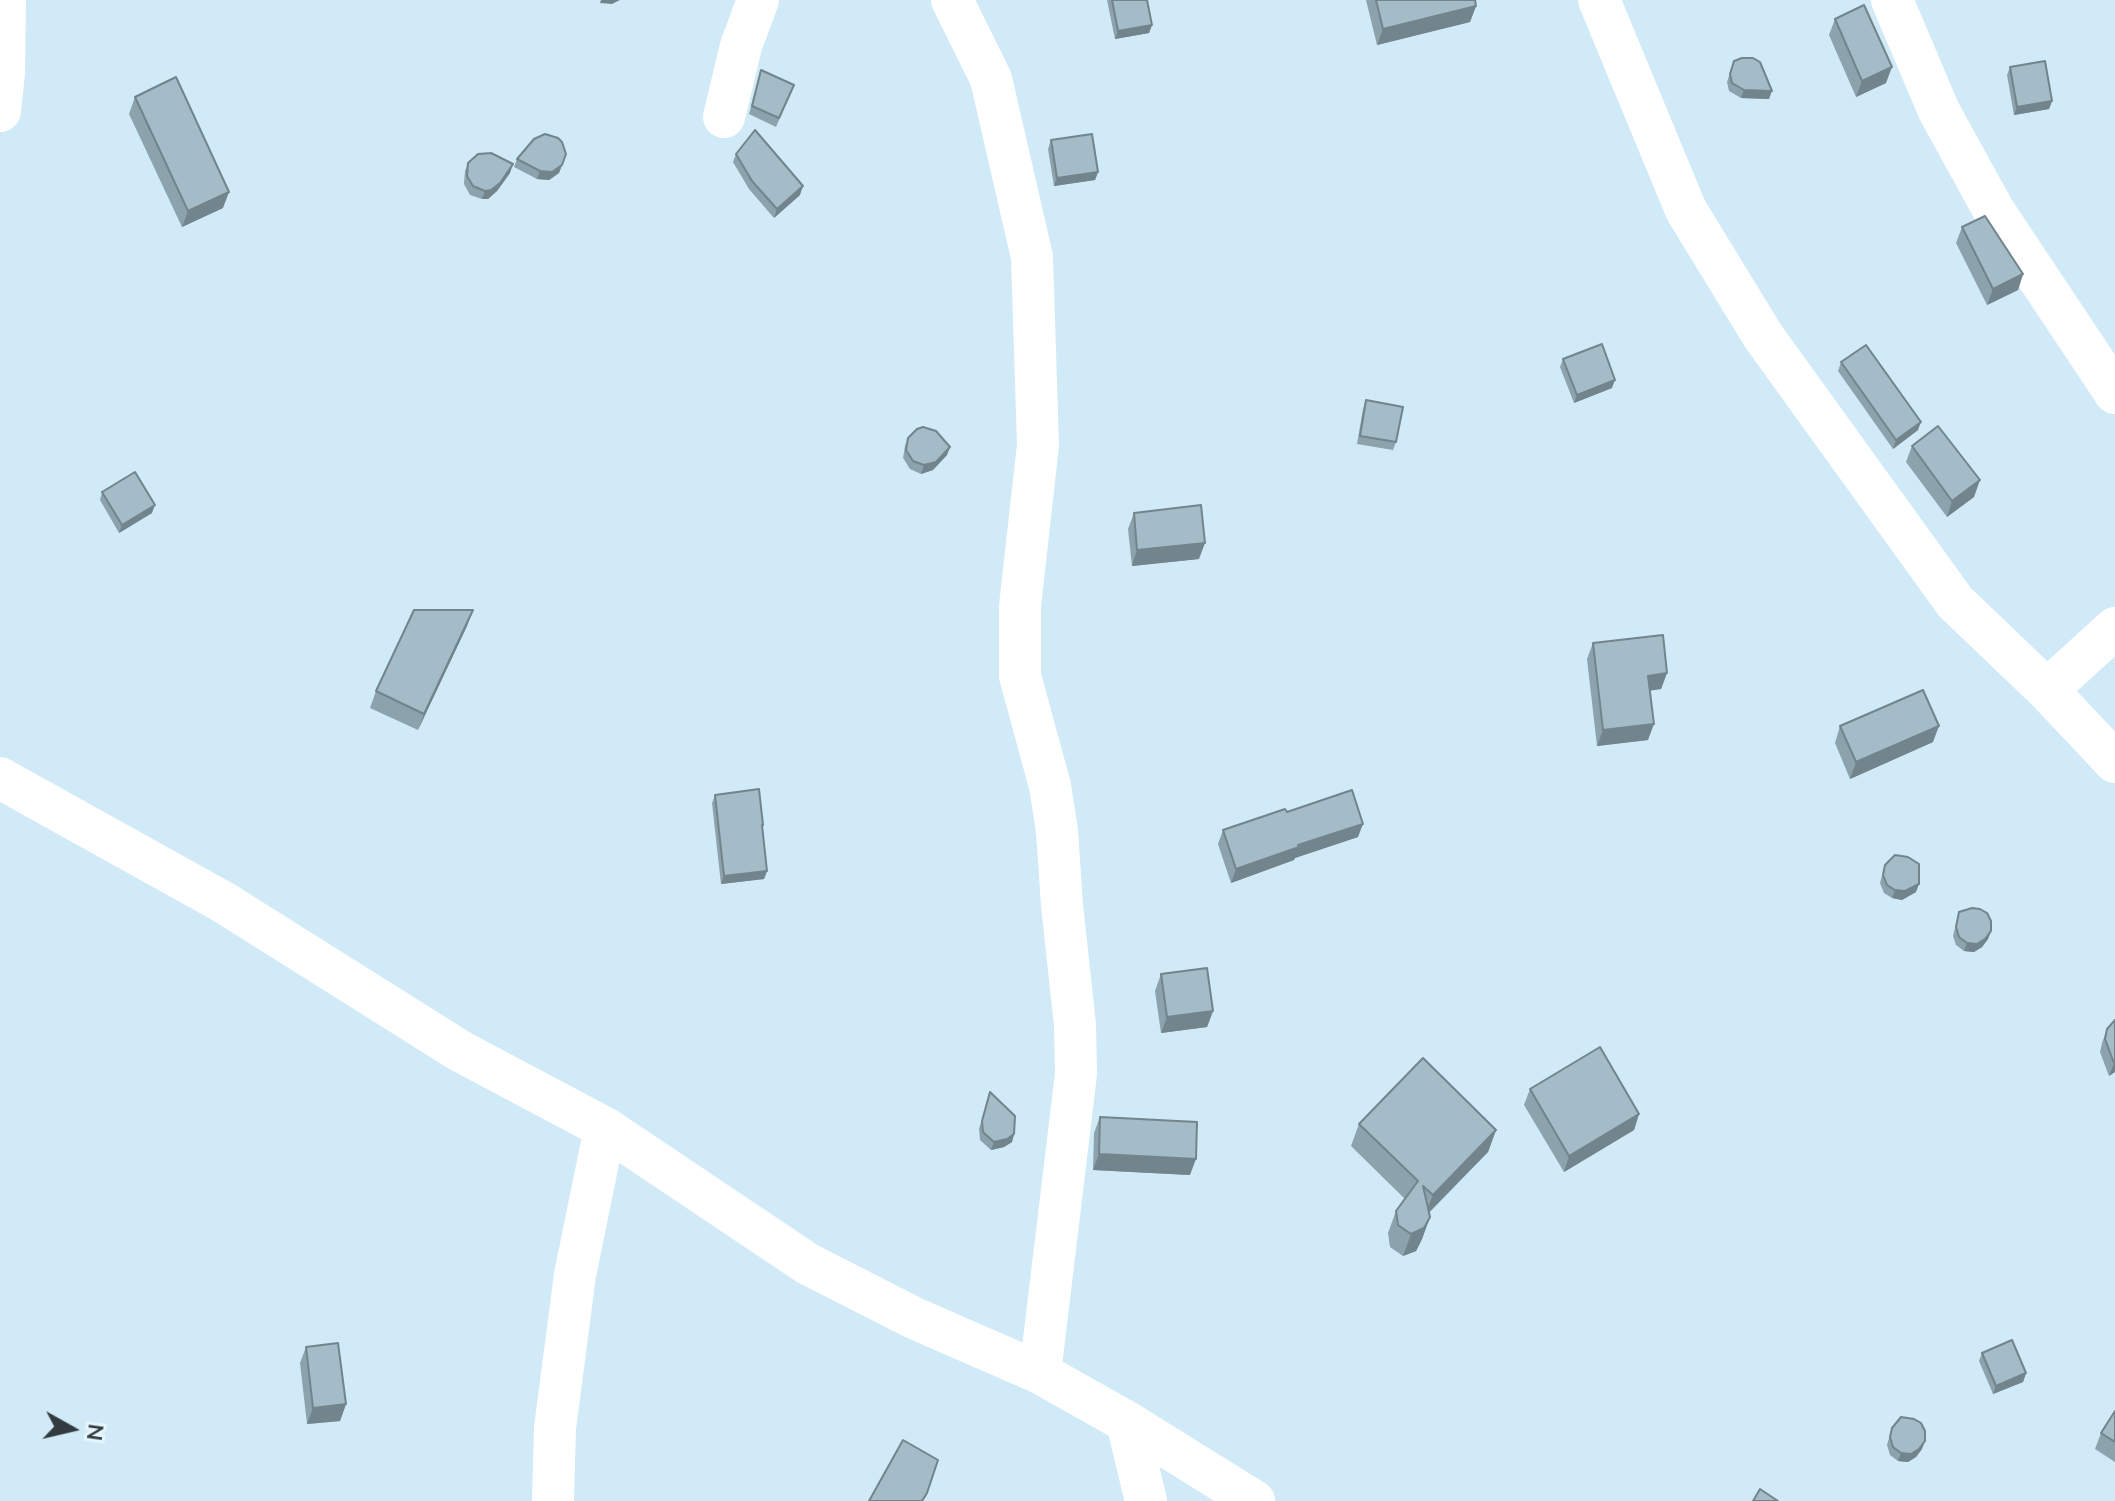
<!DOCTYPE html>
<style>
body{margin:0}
#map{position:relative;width:2115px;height:1501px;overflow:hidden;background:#d1eaf7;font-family:Mulish,sans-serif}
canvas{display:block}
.north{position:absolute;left:32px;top:1389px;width:80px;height:80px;-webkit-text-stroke:6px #e6f6fd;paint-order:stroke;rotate:98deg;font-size:22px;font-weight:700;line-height:32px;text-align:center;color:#313b40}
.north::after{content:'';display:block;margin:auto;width:28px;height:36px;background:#313b40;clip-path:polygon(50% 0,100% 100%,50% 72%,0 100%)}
</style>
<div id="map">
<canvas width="2115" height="1501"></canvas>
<div class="north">N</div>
</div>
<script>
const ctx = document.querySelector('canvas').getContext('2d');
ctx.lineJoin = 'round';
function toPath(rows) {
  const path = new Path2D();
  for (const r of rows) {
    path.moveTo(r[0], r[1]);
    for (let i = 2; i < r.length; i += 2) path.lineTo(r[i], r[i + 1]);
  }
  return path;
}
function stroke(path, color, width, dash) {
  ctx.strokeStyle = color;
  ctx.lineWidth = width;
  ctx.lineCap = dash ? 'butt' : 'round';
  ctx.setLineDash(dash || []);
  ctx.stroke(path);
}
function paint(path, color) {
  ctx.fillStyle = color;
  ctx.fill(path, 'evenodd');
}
stroke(toPath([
 [952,0,991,79,1032,257,1038,445,1020,606,1020,676,1050,786,1057,831,1062,905,1075,1025,1076,1074,1040,1373],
 [1599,0,1686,210,1763,336,1955,602,2047,690,2115,762],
 [1892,0,1939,111,1994,211,2115,393],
 [0,111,4,73,5,0],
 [724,117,741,46,758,0],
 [2047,690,2115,628],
 [0,778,223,902,460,1051,605,1128,808,1264,914,1318,1040,1373,1127,1422,1254,1501],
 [1127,1422,1146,1501],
 [553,1501,555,1428,575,1275,605,1128]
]), '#fff', 42);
paint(toPath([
 [1107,0,1147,0,1152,25,1149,33,1115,39],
 [1366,0,1475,0,1476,6,1470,22,1377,45],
 [1835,19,1886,83,1856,97,1829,35],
 [1734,61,1769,99,1741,98,1729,91,1727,82],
 [2010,67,2052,101,2049,109,2014,115,2007,75],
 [761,70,794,85,776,127,749,114],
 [135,97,223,208,182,227,129,114],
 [1051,140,1098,172,1095,180,1054,186,1048,149],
 [566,154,559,173,549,180,537,179,514,167,517,159],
 [736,154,800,195,774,218,749,189,733,162],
 [468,163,510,173,497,191,488,199,482,199,470,195,464,184,465,171],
 [1962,227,2023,274,2018,290,1987,305,1956,243],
 [1563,359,1612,388,1574,403,1560,367],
 [1841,362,1918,430,1893,449,1838,371],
 [1366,400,1396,442,1393,450,1357,444,1363,409],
 [908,438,947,455,933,470,921,474,910,469,903,458,905,446],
 [1912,446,1974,497,1947,517,1906,462],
 [102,492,152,513,119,533,100,500],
 [1134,513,1199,559,1132,566,1128,529],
 [467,626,418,730,370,708,376,691],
 [1593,643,1667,673,1661,689,1650,690,1648,740,1597,746,1587,659],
 [1840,726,1933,742,1850,779,1835,743],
 [715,795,762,828,767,871,764,879,721,884,712,803],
 [1223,830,1358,837,1295,858,1294,860,1231,883,1218,844],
 [1885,865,1916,892,1902,900,1892,898,1884,893,1880,883],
 [1959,912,1991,931,1988,939,1982,947,1974,952,1964,951,1956,945,1953,936],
 [1161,974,1213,1011,1207,1027,1161,1033,1155,991],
 [2115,1020,2115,1072,2109,1076,2100,1052,2102,1043,2107,1029],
 [1530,1089,1639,1114,1634,1130,1564,1172,1524,1105],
 [990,1092,1014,1134,1012,1142,1004,1147,991,1150,980,1140,979,1129],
 [1100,1117,1190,1175,1093,1170,1094,1133],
 [1359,1124,1496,1130,1488,1152,1429,1213,1430,1217,1422,1239,1416,1251,1403,1256,1390,1247,1388,1233,1396,1211,1405,1199,1351,1146],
 [306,1347,346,1404,340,1421,307,1424,300,1363],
 [1982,1353,2026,1373,2023,1382,1993,1394,1979,1361],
 [2115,1411,2115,1462,2095,1449,2101,1433],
 [1892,1428,1922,1449,1916,1457,1908,1462,1898,1461,1890,1455,1887,1445]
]), '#8ca2ac');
paint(toPath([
 [601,0,620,0,612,4,600,3],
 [1476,6,1470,22,1377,45,1383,29],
 [1152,25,1149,33,1115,39,1118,31],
 [1892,67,1886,83,1856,97,1862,81],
 [1744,90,1772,91,1769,99,1741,98],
 [2052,101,2049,109,2014,115,2017,107],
 [513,164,510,173,497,191,488,199,482,199,485,191],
 [562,165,559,173,549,180,537,179,540,171],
 [1098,172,1095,180,1054,186,1057,178],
 [803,186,800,195,774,218,777,209],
 [229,192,223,208,182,227,188,211],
 [2023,274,2018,290,1987,305,1993,289],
 [1615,380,1612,388,1574,403,1577,395],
 [1921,422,1918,430,1893,449,1896,440],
 [950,447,947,455,933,470,921,474,924,465],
 [1980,480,1974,497,1947,517,1952,501],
 [155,505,152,513,119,533,122,525],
 [1205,543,1199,559,1132,566,1137,550],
 [473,610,467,626,418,730,424,714],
 [1667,673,1661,689,1642,692,1648,676],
 [1654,724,1648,740,1597,746,1603,730],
 [1939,726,1933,742,1850,779,1856,762],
 [1363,824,1358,837,1295,858,1294,860,1231,883,1236,869,1298,845],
 [767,871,764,879,721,884,724,876],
 [1919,884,1916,892,1902,900,1892,898,1895,890],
 [1991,931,1988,939,1982,947,1974,952,1964,951,1967,943],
 [1213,1011,1207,1027,1161,1033,1167,1017],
 [2115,1062,2115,1072,2109,1076,2114,1063],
 [1639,1114,1634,1130,1564,1172,1569,1156],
 [1496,1130,1488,1152,1424,1217,1433,1195],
 [1014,1134,1012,1142,1004,1147,991,1150,994,1142],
 [1099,1154,1196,1159,1190,1175,1093,1170],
 [1430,1217,1422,1239,1416,1251,1403,1256,1411,1234],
 [2026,1373,2023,1382,1993,1394,1996,1386],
 [346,1404,340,1421,307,1424,313,1408],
 [1925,1441,1922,1449,1916,1457,1908,1462,1898,1461,1901,1453]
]), '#72848c');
const building = toPath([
 [1112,0,1147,0,1152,25,1118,31,1112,0],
 [1376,0,1475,0,1476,6,1383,29,1376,0],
 [1864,5,1892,67,1862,81,1835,19,1864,5],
 [1742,58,1753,58,1760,62,1772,91,1744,90,1732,83,1730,74,1734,61,1742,58],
 [2045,61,2052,101,2017,107,2010,67,2045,61],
 [761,70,794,85,779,118,752,106,761,70],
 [176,77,229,192,188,211,135,97,176,77],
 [755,130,803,186,777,209,752,181,736,154,755,130],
 [545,134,558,138,562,142,566,154,562,165,552,172,540,171,517,159,534,139,545,134],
 [1092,134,1098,172,1057,178,1051,140,1092,134],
 [491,153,513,164,500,183,491,190,485,191,473,186,467,176,468,163,478,154,491,153],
 [1985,216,2023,274,1993,289,1962,227,1985,216],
 [1602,344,1615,380,1577,395,1563,359,1602,344],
 [1866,345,1921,422,1896,440,1841,362,1866,345],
 [1366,400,1403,407,1396,442,1360,436,1366,400],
 [1938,426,1980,480,1952,501,1912,446,1938,426],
 [923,427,936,431,950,447,936,462,924,465,913,461,906,450,908,438,917,429,923,427],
 [135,472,155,505,122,525,102,492,135,472],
 [1201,505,1205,543,1137,550,1134,513,1201,505],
 [414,610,473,610,424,714,376,691,414,610],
 [1663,635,1667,673,1648,676,1654,724,1603,730,1593,643,1663,635],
 [1923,690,1939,726,1856,762,1840,726,1923,690],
 [759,789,763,825,762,825,767,871,724,876,715,795,759,789],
 [1352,790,1363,824,1298,845,1299,847,1236,869,1223,830,1285,809,1287,812,1352,790],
 [1895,855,1908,857,1919,864,1919,884,1905,891,1895,890,1887,885,1883,875,1885,865,1895,855],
 [1972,908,1980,909,1987,913,1991,921,1991,931,1985,939,1977,944,1967,943,1959,937,1956,927,1959,912,1972,908],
 [1207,968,1213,1011,1167,1017,1161,974,1207,968],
 [2115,1020,2115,1062,2114,1063,2105,1039,2107,1029,2115,1020],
 [1600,1047,1639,1114,1569,1156,1530,1089,1600,1047],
 [1423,1058,1496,1130,1433,1195,1423,1186,1430,1217,1424,1228,1411,1234,1398,1225,1396,1211,1418,1181,1359,1124,1423,1058],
 [990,1092,1015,1116,1014,1134,1007,1139,994,1142,983,1132,982,1121,990,1092],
 [1100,1117,1197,1122,1196,1159,1099,1154,1100,1117],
 [2012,1340,2026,1373,1996,1386,1982,1353,2012,1340],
 [338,1343,346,1404,313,1408,306,1347,338,1343],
 [2115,1411,2115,1442,2101,1433,2115,1411],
 [1901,1417,1914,1419,1921,1423,1925,1431,1925,1441,1919,1449,1911,1454,1901,1453,1893,1447,1890,1437,1892,1428,1901,1417],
 [903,1440,938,1460,927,1493,922,1501,869,1501,903,1440],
 [1760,1489,1778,1501,1753,1501,1760,1489]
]);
paint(building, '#a3bcc8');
stroke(building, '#72848c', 2);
</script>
